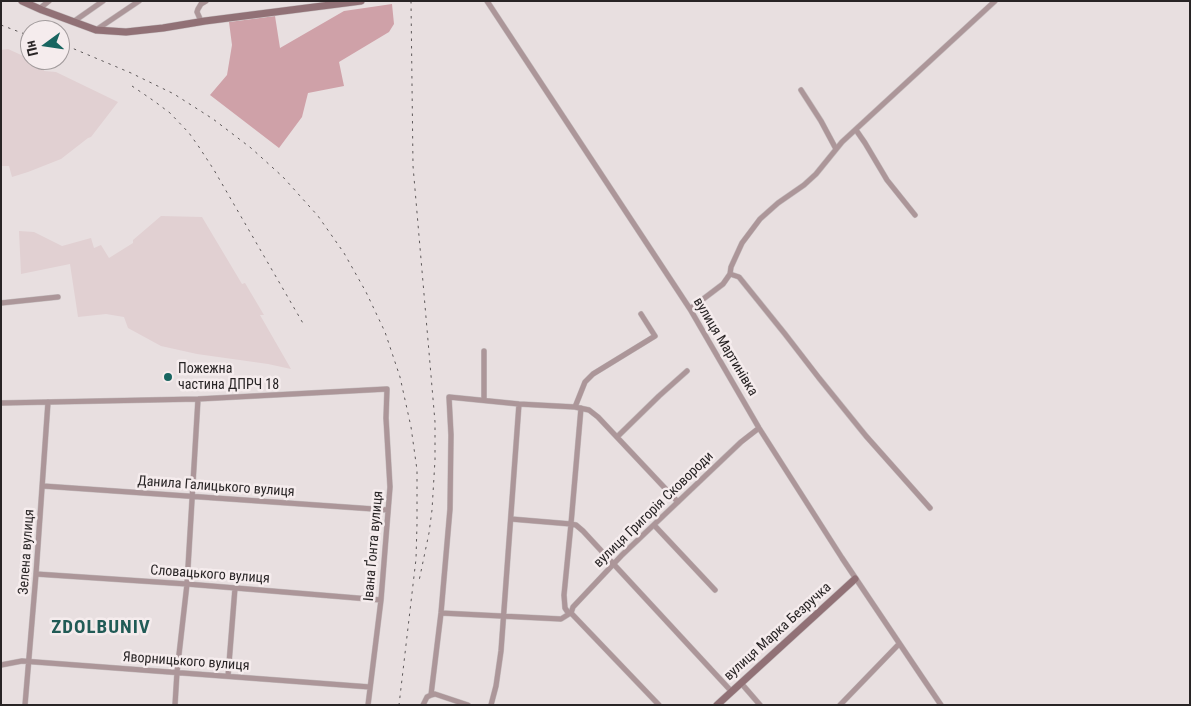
<!DOCTYPE html>
<meta charset="utf-8">
<style>
body{margin:0}
#map{position:relative;width:1191px;height:706px;overflow:hidden;background:#e8dfe0;font-family:"Roboto Condensed",sans-serif}
canvas{display:block}
.frame{position:absolute;inset:0;border:2px solid #282425;pointer-events:none}
.north{position:absolute;left:20px;top:20px;width:50px;height:50px;box-sizing:border-box;background:#f5eced;border:1px solid #a39c9d;border-radius:50%;rotate:256deg;font-size:14px;font-weight:700;line-height:20px;text-align:center;color:#282425}
.north::after{content:'';display:block;margin:auto;width:18px;height:22px;background:#186560;clip-path:polygon(50% 0,100% 100%,50% 72%,0 100%)}
</style>
<div id="map">
<canvas width="1191" height="706"></canvas>
<div class="frame"></div>
<div class="north">Пн</div>
</div>
<script>
const ctx = document.querySelector('canvas').getContext('2d');
ctx.lineJoin = 'round';
function paint(path, color) {
  ctx.fillStyle = color;
  ctx.fill(path, 'evenodd');
}
function toPath(rows) {
  const path = new Path2D();
  for (const r of rows) {
    path.moveTo(r[0], r[1]);
    for (let i = 2; i < r.length; i += 2) path.lineTo(r[i], r[i + 1]);
  }
  return path;
}
function stroke(path, color, width, dash) {
  ctx.strokeStyle = color;
  ctx.lineWidth = width;
  ctx.lineCap = dash ? 'butt' : 'round';
  ctx.setLineDash(dash || []);
  ctx.stroke(path);
}
function drawText(font, color, halo, rows, align = 'center') {
  ctx.font = font + ' "Roboto Condensed",sans-serif';
  ctx.lineWidth = 5;
  ctx.setLineDash([]);
  ctx.textBaseline = 'middle';
  ctx.strokeStyle = halo;
  ctx.fillStyle = color;
  for (const [text, x, y, turn = 0] of rows) {
    ctx.save();
    ctx.translate(x, y);
    ctx.rotate((+turn || 0) * Math.PI / 180);
    ctx.textAlign = isNaN(turn) ? turn : align;
    if (halo) ctx.strokeText(text, 0, 0);
    ctx.fillText(text, 0, 0);
    ctx.restore();
  }
}
paint(toPath([
 [8,49,30,59,30,60,45,66,44,71,56,72,118,102,91,137,88,138,61,159,28,172,12,177,9,166,1,166,1,50],
 [161,216,202,217,242,284,245,283,264,315,260,315,291,369,268,364,197,354,161,346,128,328,124,317,106,314,78,317,70,264,21,274,19,231,34,232,62,246,91,238,94,248,101,245,109,258,133,243,133,240]
]), '#e1d0d2');
paint(toPath([
 [392,4,394,24,389,32,339,62,344,86,308,93,302,117,279,148,210,95,227,75,232,45,229,22,275,16,280,48,344,11]
]), '#cfa1a8');
const street = toPath([
 [487,1,690,309,759,428,842,558,922,677,941,705],
 [39,9,49,1],
 [201,21,197,12,198,9,201,4,206,1],
 [73,22,103,1],
 [96,30,139,1],
 [801,90,821,121,836,149],
 [856,130,865,143,887,180,915,215],
 [730,274,739,277,785,334,819,378,866,436,930,508],
 [1,303,58,297],
 [690,309,723,284,730,274,731,267,742,243,760,219,778,203,804,185,816,174,842,142,995,1],
 [484,400,484,351],
 [1,403,198,399,387,389,386,418,390,487,381,600,368,705],
 [575,407,585,382,593,374,655,336,641,314],
 [617,437,659,396,687,371],
 [43,486,388,510],
 [511,519,571,524,576,525,583,531,732,692],
 [654,525,715,590],
 [36,574,187,584,381,600],
 [441,613,561,619,569,614],
 [571,613,573,607,622,555,741,442,759,428],
 [569,614,565,608,564,595,571,524,581,408],
 [569,614,571,613,659,705],
 [1,665,22,661,370,687],
 [228,676,235,588],
 [741,683,760,705],
 [431,695,441,613,450,509,451,435,449,397,519,404,575,407,589,410,598,417,678,502],
 [25,705,36,574,48,402],
 [175,705,177,672,187,584,198,399],
 [423,705,427,697,431,695,435,694,468,705],
 [491,705,496,686,501,651,519,404],
 [840,705,899,644]
]);
const secondary = toPath([
 [22,1,42,10,96,30,126,32,163,28,205,21,361,1],
 [717,705,855,579]
]);
stroke(street, '#c5bdbe', 6);
stroke(secondary, '#c5bdbe', 8);
stroke(street, '#ac9699', 5);
stroke(secondary, '#917176', 7);
stroke(toPath([
 [411,1,413,166,435,422,435,460,432,510,429,533,419,581],
 [1,25,30,36],
 [60,43,131,73,174,94,213,119,251,148,283,177,318,216,344,253,366,292,385,332,400,377,411,427,417,470,417,524,416,559,399,705],
 [132,86,154,101,170,113,189,133,199,147,214,170,304,325]
]), '#5d5859', 1, [2.5, 5]);
for (const [x, y, r, color] of [
 [168,377,5,"#186560"]
]) {
  const dot = new Path2D();
  dot.arc(x, y, r, 0, 2 * Math.PI);
  ctx.fillStyle = color;
  ctx.fill(dot);
  stroke(dot, '#f5eced', 2);
}
drawText('14px', '#282425', '#f5eced', [
 ["вулиця Мартинівка",725,347,59],
 ["Данила Галицького вулиця",216,487,4],
 ["вулиця Григорія Сковороди",654,510,-44],
 ["Івана Ґонта вулиця",374,546,-85],
 ["Зелена вулиця",27,552,-86],
 ["Словацького вулиця",210,575,4],
 ["вулиця Марка Безручка",778,632,-42],
 ["Яворницького вулиця",186,662,4]
]);
drawText('14px', '#282425', '#f5eced', [
 ["Пожежна",178,369],
 ["частина ДПРЧ 18",178,385]
], 'left');
ctx.letterSpacing = '1px';
drawText('bold 19px', '#215b56', '#f5eced', [
 ["ZDOLBUNIV",101,628]
]);
ctx.letterSpacing = '0px';
</script>
